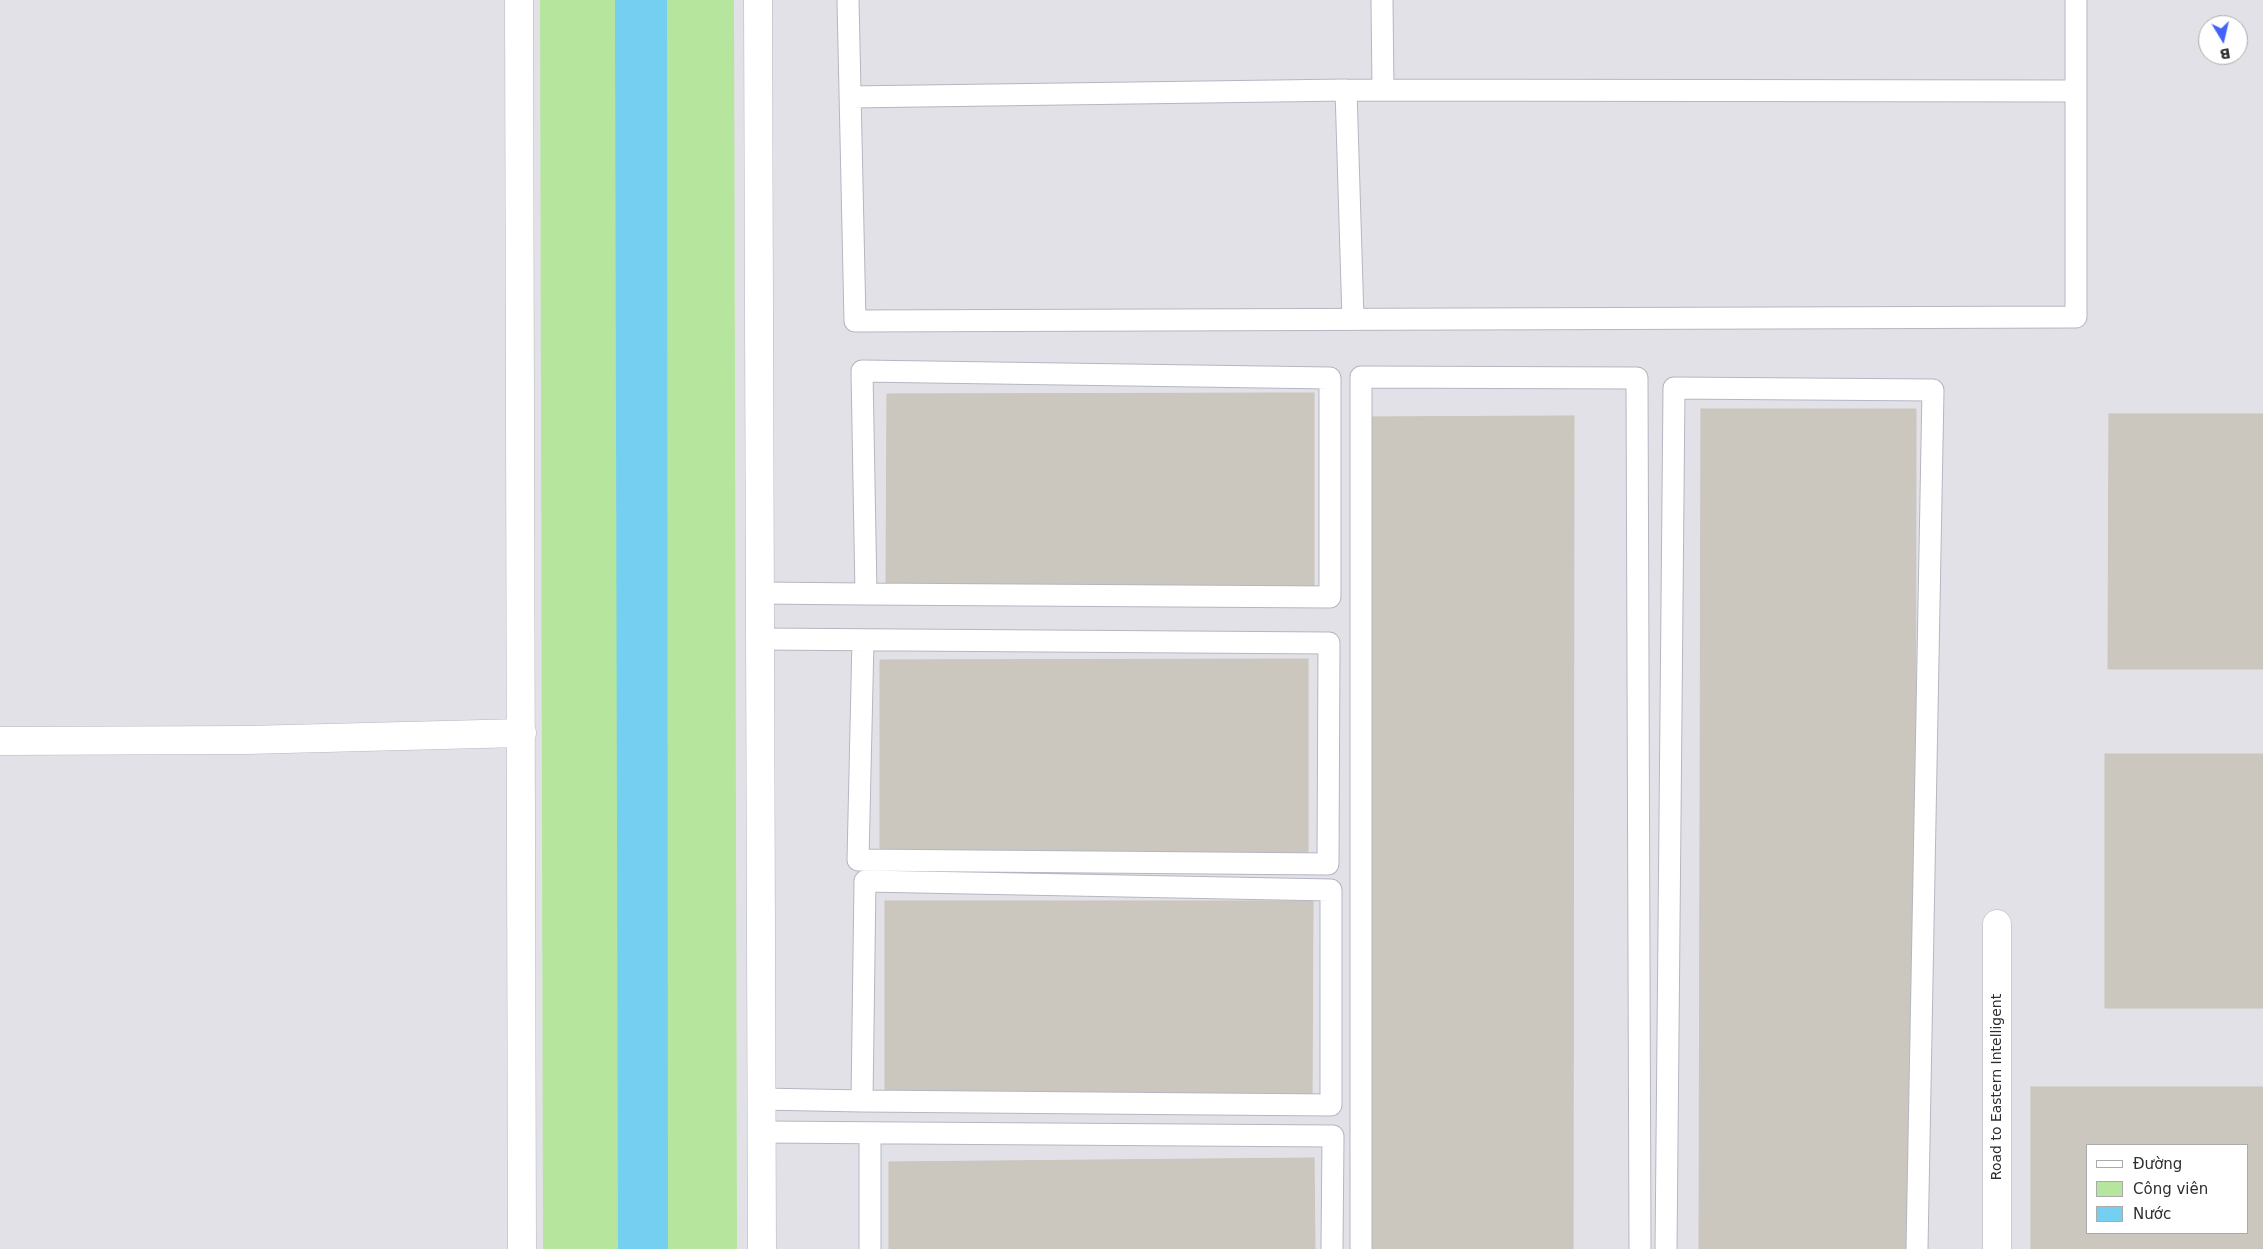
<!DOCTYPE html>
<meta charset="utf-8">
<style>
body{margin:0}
#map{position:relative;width:2263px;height:1249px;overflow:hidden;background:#efe9e1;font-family:"DejaVu Sans",sans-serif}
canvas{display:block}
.legend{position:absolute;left:2086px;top:1144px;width:162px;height:90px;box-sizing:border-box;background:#fff;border:1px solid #ababab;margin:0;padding:6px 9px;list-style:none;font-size:15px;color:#2e2e2e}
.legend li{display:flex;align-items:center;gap:10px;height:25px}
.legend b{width:25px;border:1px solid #ababab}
.north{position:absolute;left:2198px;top:15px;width:50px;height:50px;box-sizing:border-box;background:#fff;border:1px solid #ababab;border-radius:50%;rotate:171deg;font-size:14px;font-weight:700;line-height:20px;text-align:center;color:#2e2e2e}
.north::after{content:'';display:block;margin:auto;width:18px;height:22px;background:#4264fb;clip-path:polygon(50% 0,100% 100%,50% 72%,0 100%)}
</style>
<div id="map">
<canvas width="2263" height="1249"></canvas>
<ul class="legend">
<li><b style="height:6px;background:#fff"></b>Đường</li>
<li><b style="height:14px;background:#b6e59e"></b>Công viên</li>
<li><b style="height:14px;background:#75cff0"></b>Nước</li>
</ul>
<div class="north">B</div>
</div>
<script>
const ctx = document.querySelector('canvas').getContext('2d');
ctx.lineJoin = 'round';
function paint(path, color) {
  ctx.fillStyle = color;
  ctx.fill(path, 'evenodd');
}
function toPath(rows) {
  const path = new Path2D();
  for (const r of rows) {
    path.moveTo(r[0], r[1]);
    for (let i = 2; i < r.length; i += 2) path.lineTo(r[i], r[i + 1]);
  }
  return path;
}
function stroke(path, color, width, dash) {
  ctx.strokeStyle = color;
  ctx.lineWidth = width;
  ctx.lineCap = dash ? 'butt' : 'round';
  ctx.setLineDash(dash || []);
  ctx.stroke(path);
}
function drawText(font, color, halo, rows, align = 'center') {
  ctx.font = font + ' "DejaVu Sans",sans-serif';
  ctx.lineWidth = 4.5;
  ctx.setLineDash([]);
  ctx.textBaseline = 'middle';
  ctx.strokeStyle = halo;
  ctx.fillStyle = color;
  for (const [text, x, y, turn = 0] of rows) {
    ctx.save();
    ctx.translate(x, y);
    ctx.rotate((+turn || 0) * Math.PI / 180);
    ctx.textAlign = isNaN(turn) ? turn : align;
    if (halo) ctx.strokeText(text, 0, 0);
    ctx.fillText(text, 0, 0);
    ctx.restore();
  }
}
paint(toPath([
 [0,0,2263,0,2263,1249,0,1249],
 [2208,25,2238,25,2238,55,2208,55],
 [2087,1145,2247,1145,2247,1233,2087,1233]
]), '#e3e1e8');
paint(toPath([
 [540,0,734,0,737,1249,543,1249]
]), '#b6e59e');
paint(toPath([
 [615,0,667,0,668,1249,618,1249]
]), '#75cff0');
const building = toPath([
 [1314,393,1314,586,886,587,887,394,1314,393],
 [1701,409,1916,409,1915,1249,1699,1249,1701,409],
 [2109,414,2263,414,2263,669,2108,669,2109,414],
 [1574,416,1573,1249,1357,1249,1359,417,1574,416],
 [1308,659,1308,852,880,852,880,660,1308,659],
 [2105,754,2263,754,2263,1008,2105,1008,2105,754],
 [885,901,1313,901,1312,1094,885,1095,885,901],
 [2031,1087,2263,1087,2263,1249,2031,1249,2031,1087],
 [2087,1145,2247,1145,2247,1233,2087,1233,2087,1145],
 [1314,1158,1315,1249,889,1249,889,1162,1314,1158]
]);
paint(building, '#cbc7bf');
stroke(building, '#cbc5ba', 1);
const service = toPath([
 [848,0,855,321,2076,317,2076,0],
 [1382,0,1383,90],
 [1346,90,2076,91],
 [850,97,1346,90,1353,319],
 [760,593,866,594,1330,597,1330,378,862,371,866,594],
 [760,639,1329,643,1328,864,858,860,863,640],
 [762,1099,862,1101,1331,1105,1331,890,865,881,862,1101],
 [762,1132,1333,1136,1332,1249],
 [870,1133,870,1249],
 [1361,1249,1361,377,1637,378,1640,1249],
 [1666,1249,1674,388,1933,390,1917,1249]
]);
const minor = toPath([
 [0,741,247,740,522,733],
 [1997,1249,1997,924]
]);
const secondary = toPath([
 [519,0,522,1249],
 [758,0,762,1249]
]);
stroke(service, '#b4b7c1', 23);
stroke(minor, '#b4b7c1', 29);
stroke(secondary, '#b4b7c1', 29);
stroke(service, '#fff', 21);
stroke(minor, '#fff', 28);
stroke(secondary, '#fff', 28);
drawText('14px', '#2e2e2e', '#fff', [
 ["Road to Eastern Intelligent",1997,1087,-90]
]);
</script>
